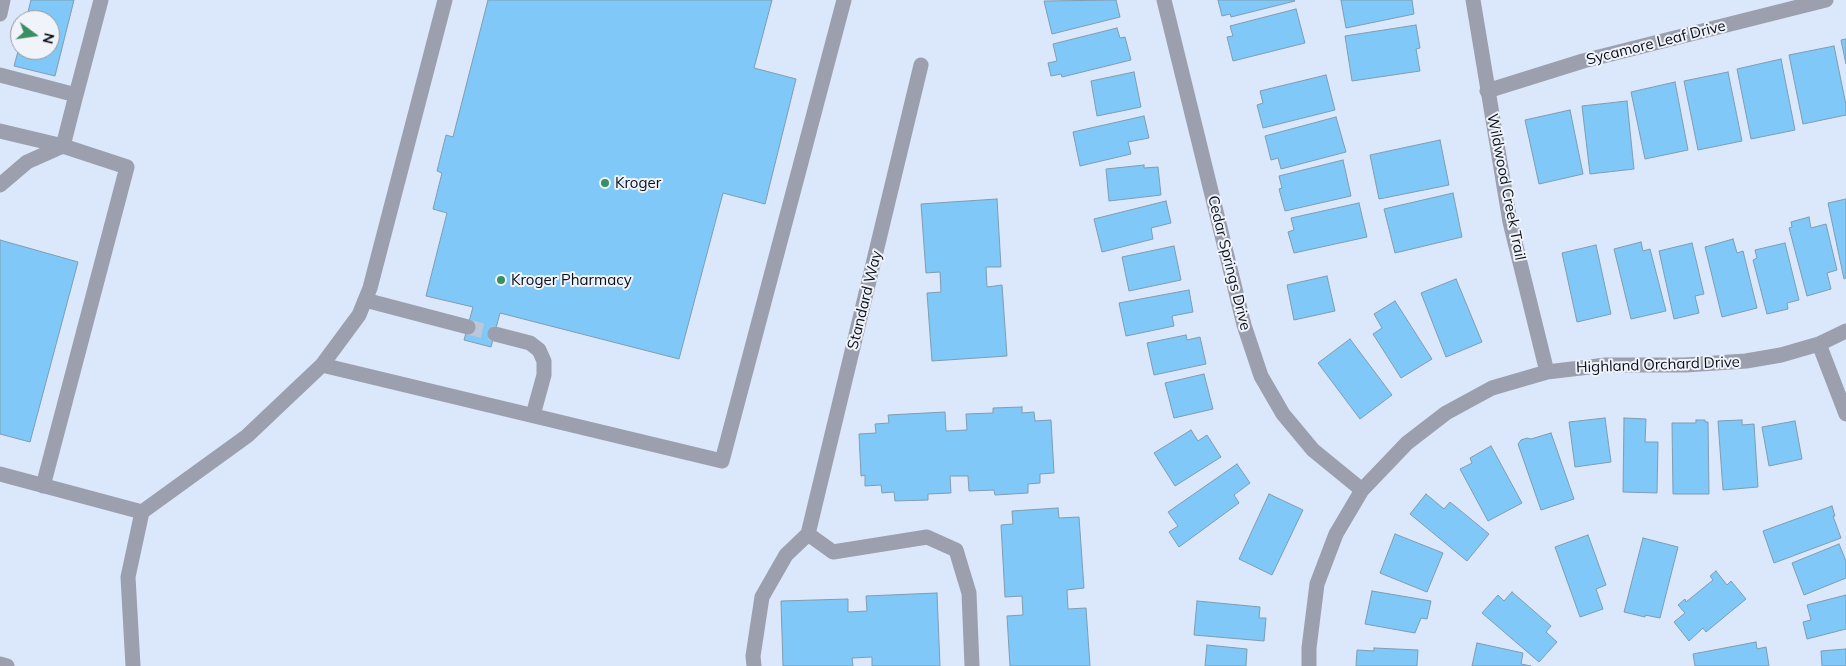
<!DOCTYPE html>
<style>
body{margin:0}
#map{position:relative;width:1846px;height:666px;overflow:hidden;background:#dbe7fa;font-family:Mulish,sans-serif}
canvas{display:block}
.north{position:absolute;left:10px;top:10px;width:50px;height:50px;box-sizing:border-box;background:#f0f4fa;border:1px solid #9499a0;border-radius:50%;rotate:104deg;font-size:14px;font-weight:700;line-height:20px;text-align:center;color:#09101a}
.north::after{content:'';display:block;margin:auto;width:18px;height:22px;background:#3a8f62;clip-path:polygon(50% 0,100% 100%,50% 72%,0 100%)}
</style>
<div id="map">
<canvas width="1846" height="666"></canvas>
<div class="north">N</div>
</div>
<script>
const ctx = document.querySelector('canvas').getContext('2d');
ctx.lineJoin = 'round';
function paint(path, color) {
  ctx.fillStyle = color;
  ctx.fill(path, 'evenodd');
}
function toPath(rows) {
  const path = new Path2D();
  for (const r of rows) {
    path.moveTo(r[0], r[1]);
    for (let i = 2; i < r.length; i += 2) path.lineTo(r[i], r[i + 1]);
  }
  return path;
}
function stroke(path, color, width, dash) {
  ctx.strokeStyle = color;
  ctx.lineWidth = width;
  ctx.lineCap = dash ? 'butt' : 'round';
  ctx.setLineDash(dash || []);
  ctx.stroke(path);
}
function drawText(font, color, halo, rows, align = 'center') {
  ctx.font = font + ' Mulish,sans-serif';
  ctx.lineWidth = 4;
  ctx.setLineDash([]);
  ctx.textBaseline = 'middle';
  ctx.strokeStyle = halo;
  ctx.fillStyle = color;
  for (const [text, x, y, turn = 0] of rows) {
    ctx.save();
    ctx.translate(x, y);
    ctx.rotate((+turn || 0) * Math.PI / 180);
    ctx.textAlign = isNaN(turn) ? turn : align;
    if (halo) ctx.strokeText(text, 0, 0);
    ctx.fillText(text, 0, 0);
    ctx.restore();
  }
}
const building = toPath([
 [31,0,74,0,55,76,14,66,20,44,20,50,50,50,50,20,26,20,31,0],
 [488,0,772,0,754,68,796,79,765,204,723,193,679,359,500,313,491,347,464,340,473,307,426,296,447,213,433,209,442,173,437,171,446,135,453,137,488,0],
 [1116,0,1120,17,1052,34,1044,1,1116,0],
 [1218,0,1294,0,1295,1,1231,17,1230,14,1222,16,1218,0],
 [1341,0,1412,0,1414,14,1346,28,1341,0],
 [1296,9,1305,43,1233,61,1227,37,1233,36,1230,26,1296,9],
 [1416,25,1420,48,1416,49,1420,71,1352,81,1345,36,1416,25],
 [1117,28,1120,38,1125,37,1131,60,1062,77,1061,74,1051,76,1048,63,1057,61,1053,44,1117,28],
 [1846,39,1846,64,1841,40,1846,39],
 [1834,46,1846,105,1846,115,1803,124,1789,55,1834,46],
 [1781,59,1795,130,1751,139,1737,69,1781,59],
 [1134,72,1141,107,1097,116,1091,81,1134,72],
 [1728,72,1742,141,1698,150,1684,81,1728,72],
 [1326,75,1335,110,1263,128,1257,105,1263,103,1260,91,1326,75],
 [1675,82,1688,150,1645,159,1631,92,1675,82],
 [1627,101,1634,169,1590,174,1582,106,1627,101],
 [1570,110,1583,174,1539,184,1525,120,1570,110],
 [1144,116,1149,138,1128,142,1131,154,1080,166,1073,132,1144,116],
 [1336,117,1346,152,1281,169,1278,158,1271,160,1265,136,1336,117],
 [1440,140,1449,185,1379,199,1370,155,1440,140],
 [1343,160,1351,196,1285,211,1279,189,1282,188,1279,176,1343,160],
 [1144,165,1144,168,1158,167,1161,195,1109,201,1106,169,1144,165],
 [1453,193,1462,237,1395,253,1384,209,1453,193],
 [997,199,1001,267,986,267,987,287,1002,285,1007,356,932,361,927,293,941,292,940,272,926,273,921,204,997,199],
 [1846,199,1846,278,1844,279,1828,203,1846,199],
 [1166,201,1171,223,1151,228,1153,239,1102,252,1094,219,1166,201],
 [1359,203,1367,237,1294,253,1288,232,1294,230,1291,218,1359,203],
 [1809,217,1811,228,1826,224,1837,270,1827,273,1831,289,1807,296,1789,228,1792,227,1791,222,1809,217],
 [1733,239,1737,253,1743,251,1757,308,1722,317,1705,247,1733,239],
 [0,240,78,262,30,442,0,434,0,240],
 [1641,242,1643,251,1650,249,1666,311,1631,319,1614,249,1641,242],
 [1692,243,1704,294,1695,296,1699,313,1674,319,1659,251,1692,243],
 [1785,243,1799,300,1787,303,1788,309,1767,314,1753,260,1757,258,1755,250,1785,243],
 [1596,245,1611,314,1577,322,1562,253,1596,245],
 [1174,246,1181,280,1129,291,1122,257,1174,246],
 [1327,276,1335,311,1294,320,1287,285,1327,276],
 [1456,279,1482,342,1446,357,1421,293,1456,279],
 [1189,290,1193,312,1172,316,1174,326,1126,336,1119,303,1189,290],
 [1395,301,1432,359,1401,378,1373,334,1382,328,1374,314,1395,301],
 [1186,335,1187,340,1200,337,1206,364,1154,375,1147,343,1186,335],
 [1350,339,1392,395,1360,419,1318,363,1350,339],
 [1204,374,1213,409,1174,418,1165,383,1204,374],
 [1022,407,1022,413,1034,412,1035,421,1051,420,1054,473,1040,474,1040,483,1028,484,1028,493,995,495,994,490,969,491,968,476,950,476,951,493,928,494,928,500,895,501,894,492,882,493,881,485,865,486,865,475,861,476,859,434,876,433,875,424,889,423,888,415,945,412,946,431,967,430,966,414,993,413,993,408,1022,407],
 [1605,418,1611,462,1575,467,1569,422,1605,418],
 [1624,418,1646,419,1645,442,1658,442,1657,493,1623,492,1624,418],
 [1696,420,1705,420,1705,422,1708,422,1709,494,1673,494,1672,423,1696,423,1696,420],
 [1742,420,1742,425,1754,424,1758,487,1723,490,1718,421,1742,420],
 [1795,421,1802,459,1769,466,1762,427,1795,421],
 [1191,430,1198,441,1207,435,1221,457,1175,486,1154,453,1191,430],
 [1551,433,1574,499,1541,510,1518,444,1521,440,1527,438,1531,439,1551,433],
 [1491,446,1522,503,1488,521,1460,469,1472,463,1470,458,1491,446],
 [1237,464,1250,483,1234,495,1239,503,1179,547,1169,532,1178,526,1168,512,1237,464],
 [1269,494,1303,510,1272,575,1239,559,1269,494],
 [1426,494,1444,509,1450,502,1489,534,1467,561,1410,514,1426,494],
 [1832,506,1835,516,1833,516,1841,538,1774,563,1763,531,1832,506],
 [1058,508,1059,518,1079,517,1084,588,1067,590,1068,609,1086,608,1090,666,1010,666,1007,616,1023,615,1022,596,1005,597,1001,525,1013,524,1012,511,1058,508],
 [1395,534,1443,553,1427,592,1380,573,1395,534],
 [1588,535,1606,585,1596,589,1603,609,1580,617,1555,547,1588,535],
 [1643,538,1678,547,1660,618,1645,615,1645,617,1624,612,1643,538],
 [1839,544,1846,561,1846,578,1804,595,1792,563,1839,544],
 [1716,571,1727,585,1731,581,1746,599,1706,632,1703,628,1689,641,1674,622,1685,613,1678,605,1685,599,1686,602,1713,580,1710,576,1716,571],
 [1372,591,1431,601,1427,619,1421,618,1415,633,1365,624,1372,591],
 [1512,592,1551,626,1546,632,1557,642,1539,662,1482,613,1498,595,1504,601,1512,592],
 [937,593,940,666,872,666,872,657,852,658,853,666,783,666,781,601,848,599,848,612,867,611,866,596,937,593],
 [1846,595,1846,629,1807,639,1803,622,1811,620,1807,605,1846,595],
 [1197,601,1260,607,1259,618,1266,618,1264,641,1194,635,1197,601],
 [1756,642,1757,649,1766,647,1769,666,1695,666,1693,654,1756,642],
 [1477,643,1523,653,1521,664,1531,666,1472,666,1477,643],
 [1207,645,1247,649,1246,666,1205,666,1207,645],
 [1374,648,1418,650,1417,666,1356,666,1357,650,1374,651,1374,648],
 [1846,649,1846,666,1822,666,1821,651,1846,649]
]);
paint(building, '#7fc8f8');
stroke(building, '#7e9db2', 1);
stroke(toPath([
 [468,327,495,334]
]), '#bcc7d8', 15, [15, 8]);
stroke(toPath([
 [1164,0,1244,325,1261,376,1283,414,1313,450,1362,490],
 [1473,0,1510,222,1547,372],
 [0,14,3,0],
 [0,75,76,95,63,146,27,162,0,185],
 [1487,91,1583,61,1826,0],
 [76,95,101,0],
 [0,131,63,146,127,167,43,486],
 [365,300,468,327],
 [495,334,530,343,539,350,544,361,544,375,533,415],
 [1819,344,1846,414],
 [322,365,722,461,844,0],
 [0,474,142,512],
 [808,534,921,65],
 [0,664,7,666],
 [133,666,128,577,142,512,247,436,322,365,359,315,370,288,445,0],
 [754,666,753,656,762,597,786,555,808,534,833,552,927,537,956,550,969,593,972,666],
 [1309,666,1309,648,1317,584,1336,534,1362,490,1407,443,1446,413,1492,388,1547,372,1606,365,1685,365,1746,361,1781,355,1819,344,1846,331]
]), '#9c9fad', 15);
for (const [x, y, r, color] of [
 [605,183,5,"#3a8f62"],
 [501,280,5,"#3a8f62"]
]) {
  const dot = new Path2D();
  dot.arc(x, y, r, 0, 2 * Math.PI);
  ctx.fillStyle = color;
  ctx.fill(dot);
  stroke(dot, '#f0f4fa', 2);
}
drawText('15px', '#09101a', '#f0f4fa', [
 ["Sycamore Leaf Drive",1656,43,-14],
 ["Wildwood Creek Trail",1506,187,79],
 ["Cedar Springs Drive",1229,263,76],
 ["Standard Way",865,300,-76],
 ["Highland Orchard Drive",1658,365,-2]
]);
drawText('15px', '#09101a', '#f0f4fa', [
 ["Kroger",615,183],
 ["Kroger Pharmacy",511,280]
], 'left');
</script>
